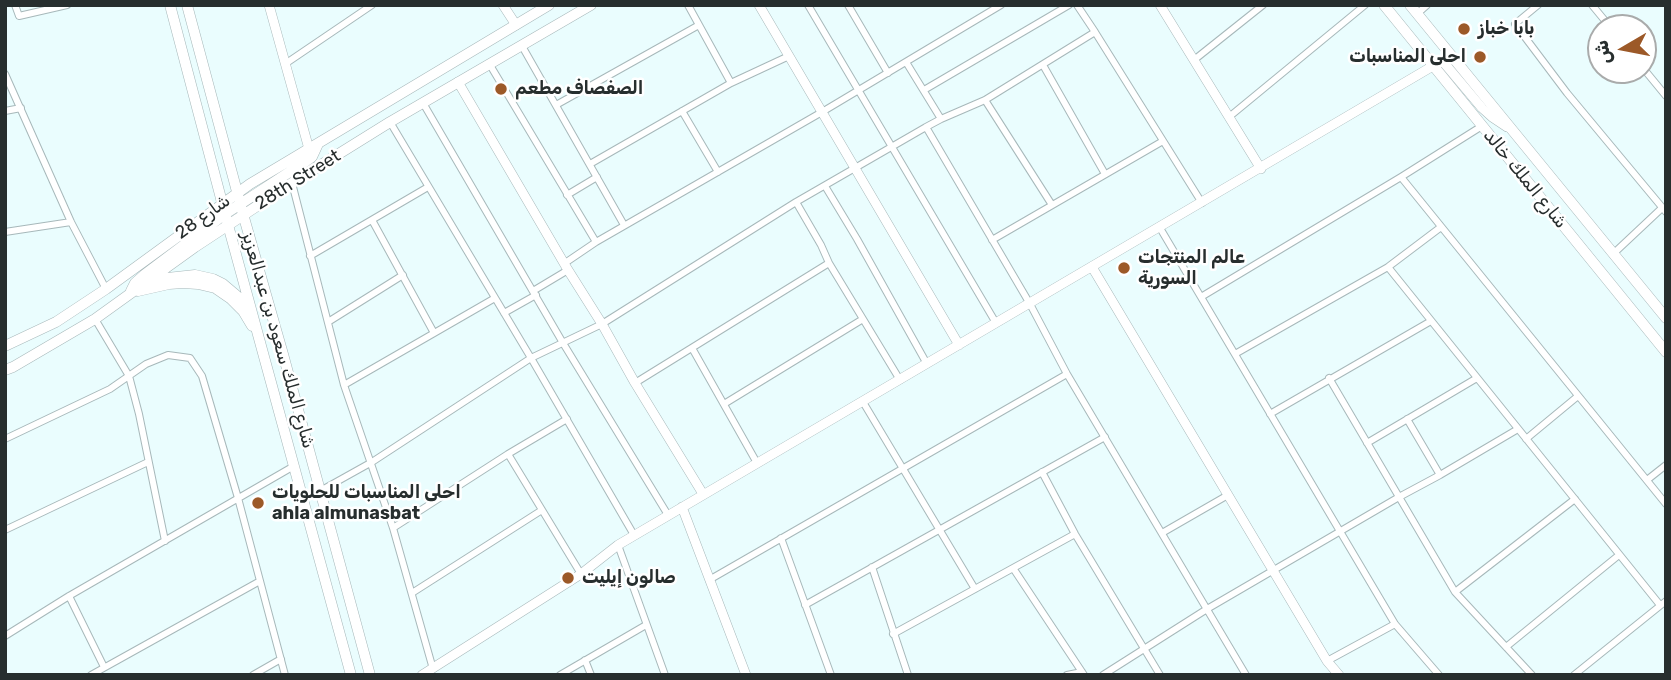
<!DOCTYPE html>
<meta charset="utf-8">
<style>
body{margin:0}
#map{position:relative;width:1671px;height:680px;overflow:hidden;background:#eafdfe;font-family:Rubik,"Noto Naskh Arabic",sans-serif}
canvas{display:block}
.frame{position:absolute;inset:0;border:7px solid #272e2e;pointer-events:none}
.north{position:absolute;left:1587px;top:14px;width:70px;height:70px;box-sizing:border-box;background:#fff;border:2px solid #a9abab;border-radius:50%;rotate:260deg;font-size:19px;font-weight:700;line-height:28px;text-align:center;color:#272e2e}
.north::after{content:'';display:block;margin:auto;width:24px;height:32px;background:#9c5928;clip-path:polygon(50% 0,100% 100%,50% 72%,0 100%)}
</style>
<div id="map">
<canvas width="1671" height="680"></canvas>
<div class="frame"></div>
<div class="north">ش</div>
</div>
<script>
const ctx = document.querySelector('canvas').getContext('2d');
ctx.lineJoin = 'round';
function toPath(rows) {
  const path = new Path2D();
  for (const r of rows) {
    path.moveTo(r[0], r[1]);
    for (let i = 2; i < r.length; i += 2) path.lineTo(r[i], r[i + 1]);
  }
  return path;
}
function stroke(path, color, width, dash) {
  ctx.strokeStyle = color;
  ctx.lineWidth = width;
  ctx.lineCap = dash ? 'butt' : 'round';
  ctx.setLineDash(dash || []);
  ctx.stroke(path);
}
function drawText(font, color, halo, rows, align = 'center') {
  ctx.font = font + ' Rubik,"Noto Naskh Arabic",sans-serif';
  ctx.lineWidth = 5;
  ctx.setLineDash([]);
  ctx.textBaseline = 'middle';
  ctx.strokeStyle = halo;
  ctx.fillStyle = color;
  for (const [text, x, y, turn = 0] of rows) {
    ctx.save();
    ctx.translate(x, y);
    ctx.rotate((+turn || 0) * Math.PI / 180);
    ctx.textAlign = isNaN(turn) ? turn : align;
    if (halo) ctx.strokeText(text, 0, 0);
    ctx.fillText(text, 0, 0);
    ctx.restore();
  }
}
const street = toPath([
 [15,5,19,16,67,5],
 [808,5,996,323],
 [848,5,888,73],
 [1077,5,1095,32],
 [1538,5,1515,24,1567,93,1666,212],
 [1592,5,1611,28],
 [1417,14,1427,5],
 [522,46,624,225],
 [1194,60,1263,5],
 [906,62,941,119],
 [285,64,372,5],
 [490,65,596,242],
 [1043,65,1105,174],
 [1643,68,1666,96],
 [5,74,71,222,106,289],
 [731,83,789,56],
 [924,90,1069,5],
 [985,100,1052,205],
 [423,103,563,343,668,515],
 [556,105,699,25],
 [5,111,21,108],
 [682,111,718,172],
 [1229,117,1365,5],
 [390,122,531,358,634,535],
 [926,127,941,119,985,100,1095,32,1202,203],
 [590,164,731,83,688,5],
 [1401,177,1666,504],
 [292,183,344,385,393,528,433,669],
 [825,186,857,239,927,364],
 [567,195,597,177],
 [796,202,821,245,829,263],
 [372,220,434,333],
 [1160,228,1395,624,1439,675],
 [5,232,71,222],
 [992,240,1163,141],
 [1613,254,1662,208],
 [310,256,428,187],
 [565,263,596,242,822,112,1001,5],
 [1388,267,1660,605],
 [533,291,568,270],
 [1201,297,1401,177,1482,126],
 [504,313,536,295],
 [95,319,129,376,139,414,165,541],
 [328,322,403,275],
 [692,348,757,463],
 [1235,354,1388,267,1441,227],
 [1329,378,1455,592,1532,675],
 [635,383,829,263,900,380],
 [344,385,495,298],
 [863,402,975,589],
 [724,404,863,319],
 [1270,414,1431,321],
 [5,439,110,389,146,364,168,355,190,358,202,376,238,498,285,675],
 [1526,439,1578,396],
 [1367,443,1477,378],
 [508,454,581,574],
 [1042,472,1075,534,1160,675],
 [1440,475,1518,429],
 [1647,480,1666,465],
 [320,491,372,462,531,358,602,324,796,202,926,127,1030,304,1067,374,1246,675],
 [393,528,508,454,567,419],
 [5,530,148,462],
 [1162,533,1228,495],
 [781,538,831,675],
 [618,545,665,675],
 [872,567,908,675],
 [1013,568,1084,675],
 [709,580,1067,374],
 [1455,592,1575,499],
 [412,593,542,510],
 [69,596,104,667],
 [805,605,1105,437],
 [893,634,1075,534],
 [5,636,69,596,294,466],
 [1506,647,1619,555],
 [585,660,591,675],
 [1327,661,1395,624],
 [91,675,260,581],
 [253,675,281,659],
 [560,675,646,625],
 [1067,675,1082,672],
 [1103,675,1207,609,1399,497,1440,475,1407,419],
 [1574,675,1666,601]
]);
const secondary = toPath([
 [269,5,309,149],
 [503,5,516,25],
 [759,5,959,345],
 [1160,5,1261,169],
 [458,82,568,270,602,324,635,383,703,494],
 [1092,267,1327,661,1339,675],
 [682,507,746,675],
 [422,675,581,574,618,545,1438,63,1443,62,1445,64,1482,108,1492,117,1507,127]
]);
const primary = toPath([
 [170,5,228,225,351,675],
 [187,5,243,214,283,354,370,675],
 [1384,5,1666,352],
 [1410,5,1666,318],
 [158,279,195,275,213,279,223,284,249,306],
 [131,291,135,283,144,275,225,214,305,162,312,157,318,144],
 [138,291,169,284,183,283,198,284,215,288,231,299,243,311,252,326],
 [5,346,56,322,106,289,250,184,549,5],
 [5,370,13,367,95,319,195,247,292,183,390,122,591,5]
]);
stroke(street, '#a7b8ba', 8);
stroke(secondary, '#a7b8ba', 10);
stroke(primary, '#a7b8ba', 11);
stroke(street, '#fff', 6);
stroke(secondary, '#fff', 9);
stroke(primary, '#fff', 10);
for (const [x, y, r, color] of [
 [1464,29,7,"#9c5928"],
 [1480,57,7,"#9c5928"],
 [501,89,7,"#9c5928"],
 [1124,268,7,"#9c5928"],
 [258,503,7,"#9c5928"],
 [568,578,7,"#9c5928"]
]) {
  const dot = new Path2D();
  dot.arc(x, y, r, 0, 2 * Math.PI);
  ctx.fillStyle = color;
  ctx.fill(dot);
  stroke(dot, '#fff', 2.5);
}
drawText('bold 18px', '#272e2e', '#fff', [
 ["بابا خباز",1478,29],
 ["احلى المناسبات",1466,57,"right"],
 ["الصفصاف مطعم",515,89],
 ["عالم المنتجات",1138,258],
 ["السورية",1138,279],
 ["احلى المناسبات للحلويات",272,493],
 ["ahla almunasbat",272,514],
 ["صالون إيليت",582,578]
], 'left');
drawText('18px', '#272e2e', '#fff', [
 ["شارع الملك خالد",1525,179,51],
 ["28th Street",298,180,-32],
 ["شارع 28",203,217,-36],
 ["شارع الملك سعود بن عبدالعزيز",278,340,74]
]);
</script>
